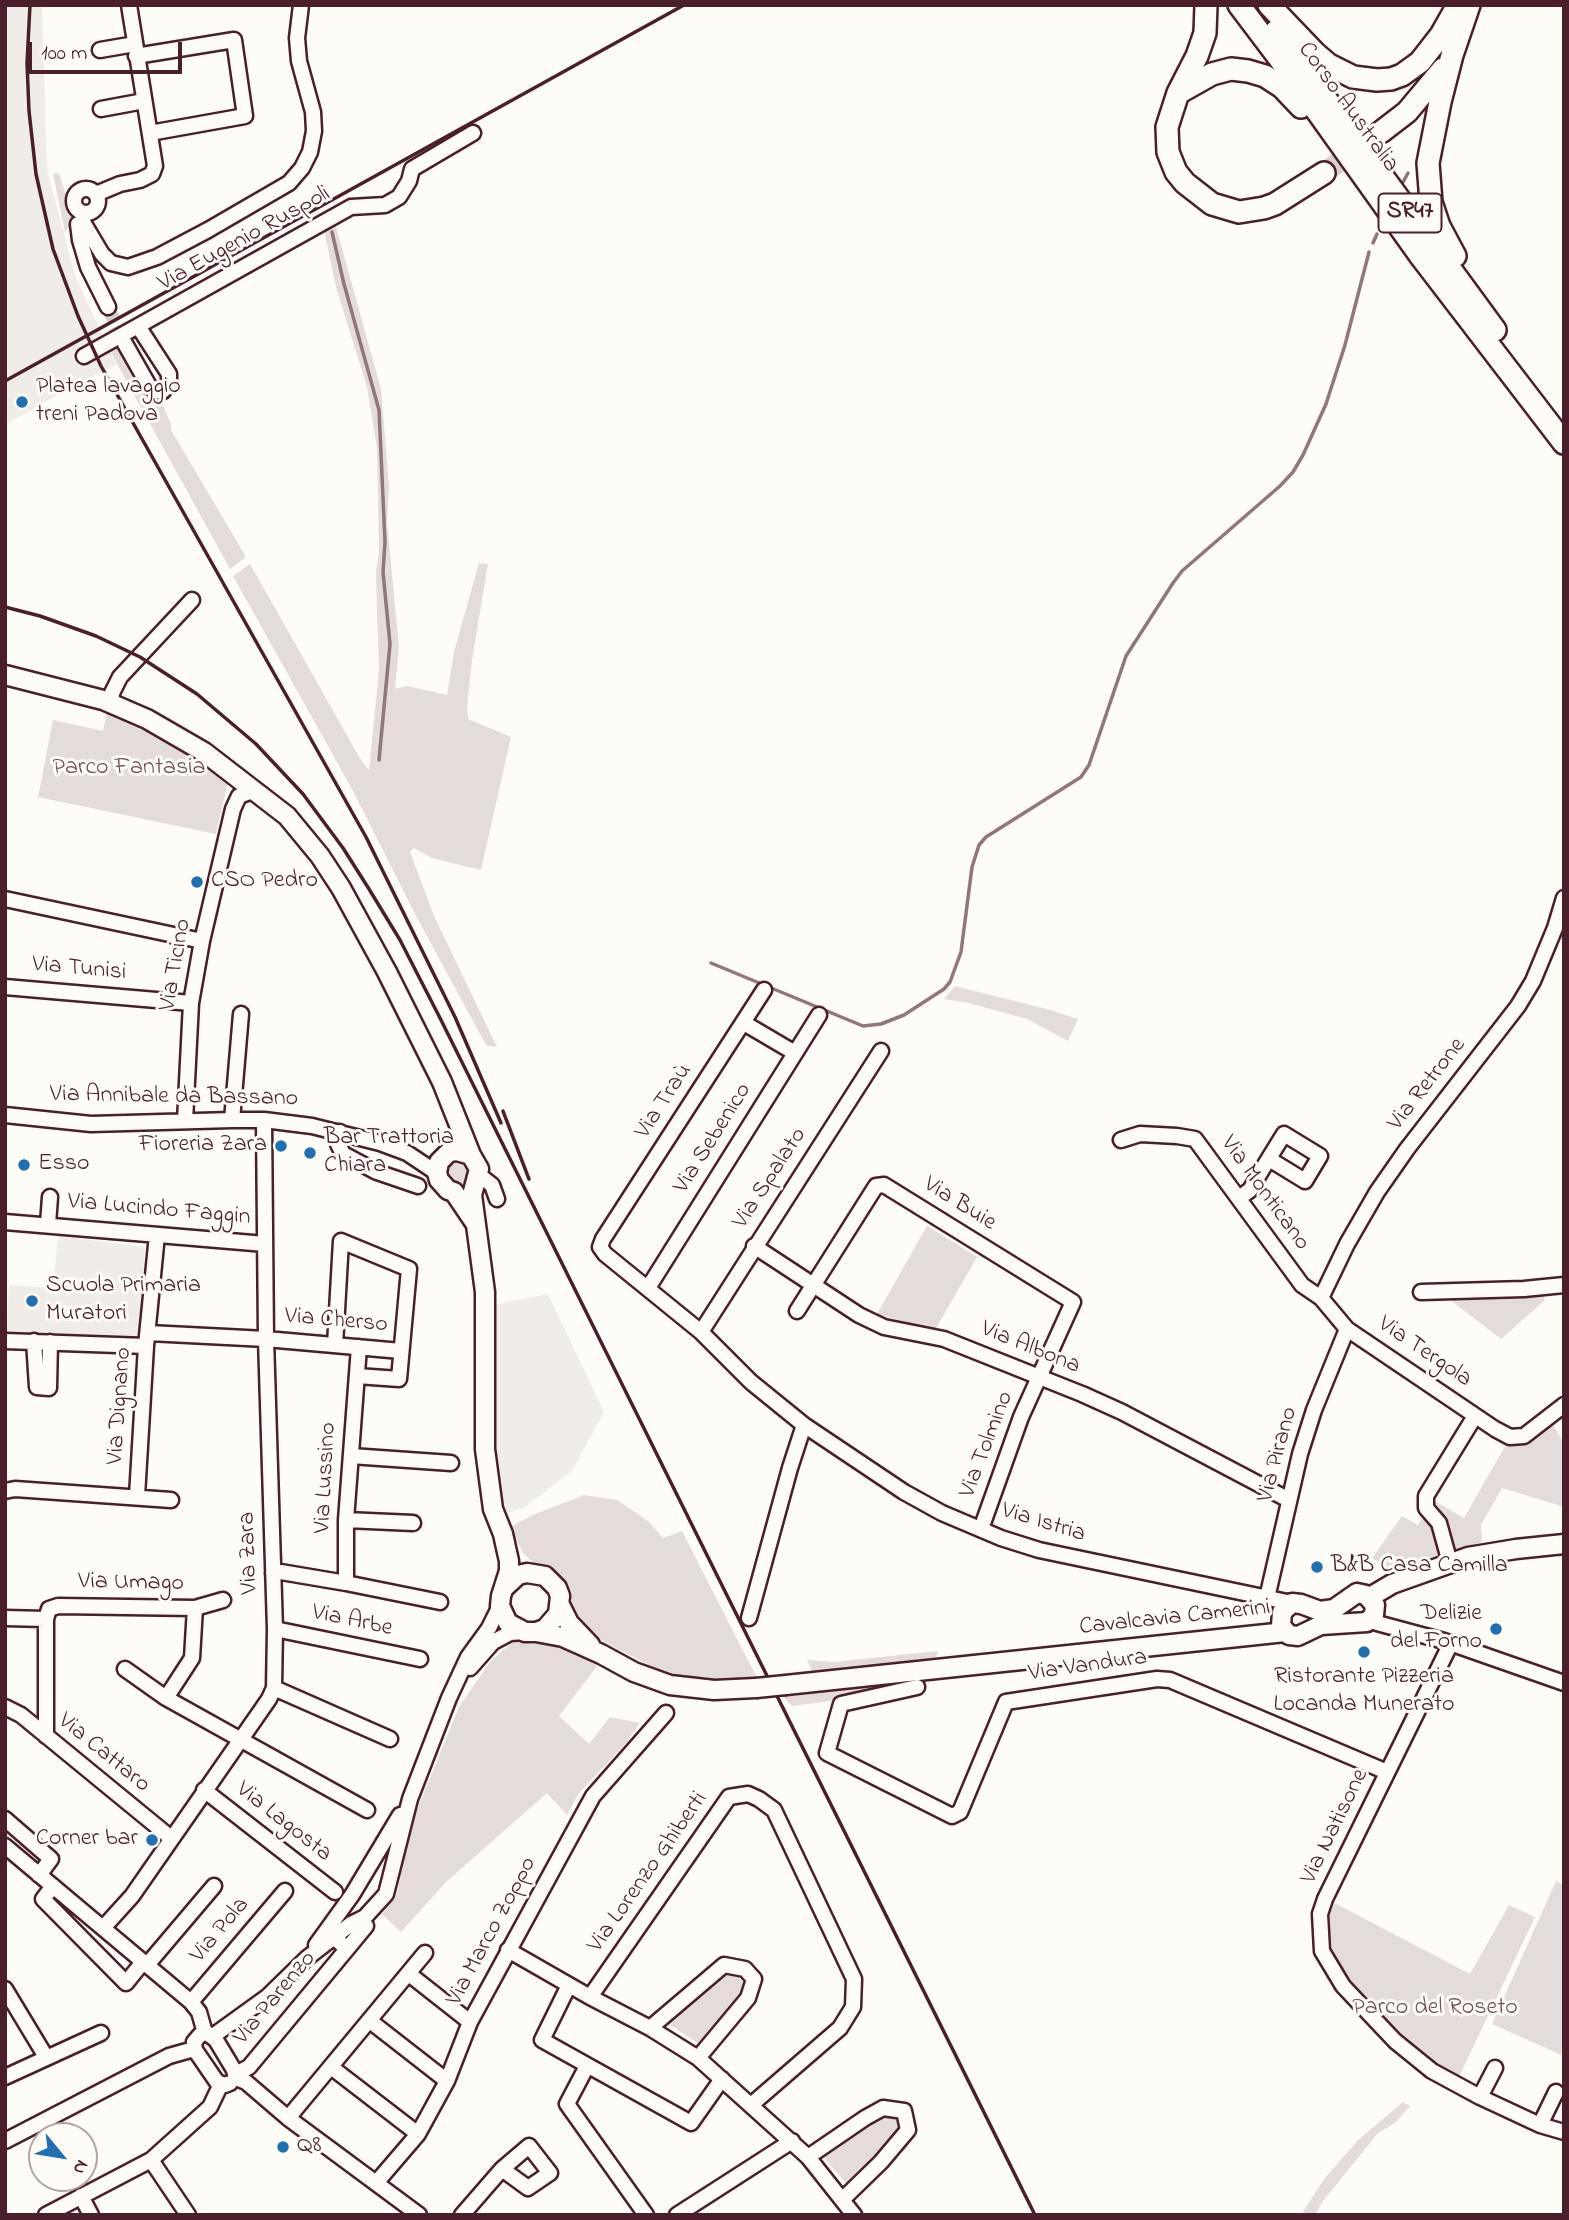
<!DOCTYPE html>
<meta charset="utf-8">
<style>
body{margin:0}
#map{position:relative;width:1569px;height:2220px;overflow:hidden;background:#fdfcf7;font-family:"Indie Flower",sans-serif}
canvas{display:block}
.frame{position:absolute;inset:0;border:7px solid #4a1f2b;pointer-events:none}
.north{position:absolute;left:28px;top:2122px;width:70px;height:70px;box-sizing:border-box;background:#fdfcf7;border:2px solid #b5a4a5;border-radius:50%;rotate:120deg;font-size:19px;font-weight:700;line-height:28px;text-align:center;color:#4a1f2b}
.north::after{content:'';display:block;margin:auto;width:24px;height:32px;background:#1f6fb2;clip-path:polygon(50% 0,100% 100%,50% 72%,0 100%)}
.scale{position:absolute;left:28px;top:42px;width:154px;height:32px;box-sizing:border-box;border:4px solid #4a1f2b;border-top:0;padding-left:9px;font-size:21px;line-height:24px;white-space:nowrap;color:#4a1f2b;-webkit-text-stroke:5px #fdfcf7;paint-order:stroke}
</style>
<div id="map">
<canvas width="1569" height="2220"></canvas>
<div class="frame"></div>
<div class="north">N</div>
<div class="scale">100 m</div>
</div>
<script>
const ctx = document.querySelector('canvas').getContext('2d');
ctx.lineJoin = 'round';
function paint(path, color) {
  ctx.fillStyle = color;
  ctx.fill(path, 'evenodd');
}
function toPath(rows) {
  const path = new Path2D();
  for (const r of rows) {
    if (r.length === 3) {
      path.moveTo(r[0] + r[2], r[1]);
      path.arc(r[0], r[1], r[2], 0, 2 * Math.PI);
      continue;
    }
    path.moveTo(r[0], r[1]);
    for (let i = 2; i < r.length; i += 2) path.lineTo(r[i], r[i + 1]);
  }
  return path;
}
function stroke(path, color, width, dash) {
  ctx.strokeStyle = color;
  ctx.lineWidth = width;
  ctx.lineCap = dash ? 'butt' : 'round';
  ctx.setLineDash(dash || []);
  ctx.stroke(path);
}
function drawText(font, color, halo, rows, align = 'center') {
  ctx.font = font + ' "Indie Flower",sans-serif';
  ctx.lineWidth = 6;
  ctx.setLineDash([]);
  ctx.textBaseline = 'middle';
  ctx.strokeStyle = halo;
  ctx.fillStyle = color;
  for (const [text, x, y, turn = 0] of rows) {
    ctx.save();
    ctx.translate(x, y);
    ctx.rotate((+turn || 0) * Math.PI / 180);
    ctx.textAlign = isNaN(turn) ? turn : align;
    if (halo) ctx.strokeText(text, 0, 0);
    ctx.fillText(text, 0, 0);
    ctx.restore();
  }
}
paint(toPath([
 [5,5,42,5,47,169,75,275,116,365,78,383,5,425],
 [58,1236,145,1247,138,1342,6,1336,9,1285,53,1288],
 [548,1294,604,1412,572,1471,525,1507,506,1514,498,1492,493,1432,492,1305]
]), '#f0ece8');
paint(toPath([
 [59,173,74,223,65,232,53,174],
 [335,223,381,389,389,486,387,522,399,647,395,689,407,686,447,695,454,652,479,563,488,564,472,660,467,707,468,719,511,737,481,870,432,858,414,848,410,852,434,916,497,1047,486,1045,415,914,352,789,233,576,250,564,362,762,369,770,379,671,377,612,376,571,379,552,377,448,367,387,336,287,324,230],
 [118,336,151,398,161,401,171,424,171,430,246,557,230,569,105,342],
 [108,707,144,724,229,777,216,834,38,797,53,720,103,731],
 [955,986,1050,1010,1078,1019,1068,1041,1027,1019,969,1003,944,999],
 [458,1172,13],
 [927,1226,977,1257,935,1330,877,1314],
 [1544,1295,1544,1301,1501,1339,1449,1299],
 [1551,1422,1564,1443,1564,1507,1502,1488,1481,1525,1482,1542,1395,1569,1390,1569,1372,1558,1402,1516,1418,1525,1433,1500,1464,1518,1508,1441,1512,1443,1526,1443],
 [584,1495,617,1500,648,1521,663,1538,682,1531,759,1682,697,1680,666,1674,599,1639,584,1628,575,1618,567,1595,523,1553,510,1527,535,1514],
 [515,1640,532,1644,551,1643,568,1645,597,1666,559,1716,589,1744,610,1717,640,1723,626,1743,579,1793,567,1815,547,1793,446,1882,401,1932,382,1914,397,1894,404,1854,416,1812,459,1707,490,1662],
 [938,1651,934,1665,772,1679,812,1671,807,1660,834,1662],
 [919,1681,837,1700,792,1706,781,1695],
 [1556,1881,1564,1885,1564,2056,1492,2024],
 [1325,1898,1470,1974,1509,1905,1535,1917,1457,2081,1434,2068,1345,1985,1325,1950],
 [736,1973,747,1988,698,2043,664,2021,723,1976],
 [1403,2102,1410,2106,1395,2123,1378,2133,1323,2201,1315,2215,1301,2215,1325,2178,1358,2140],
 [881,2116,898,2117,900,2128,851,2189,820,2153]
]), '#e3dcda');
stroke(toPath([
 [1402,184,1408,173],
 [332,232,344,284,379,410,385,542,383,572,390,644,379,760],
 [1373,243,1377,234],
 [711,963,863,1026,881,1024,904,1015,944,989,950,982,961,952,972,867,979,845,986,837,1081,777,1089,765,1126,656,1173,583,1182,571,1280,486,1293,472,1303,455,1326,404,1345,345,1369,252]
]), '#91777b', 3.5);
stroke(toPath([
 [108,307,124,342]
]), '#d9d0ce', 14, [14, 7]);
stroke(toPath([
 [1324,173,1381,132]
]), '#d9d0ce', 21, [21, 10]);
const minor = toPath([
 [100,50,135,44],
 [136,56,234,40,245,116,150,133],
 [101,109,144,101],
 [86,201,12],
 [96,194,120,184,140,180,152,174,155,166,129,5],
 [84,213,83,222,102,254,111,263,128,267,157,257,208,230,289,183,302,168,310,152,314,131,313,112,299,61,297,38,301,5],
 [82,223,78,224,80,240,88,267,108,307],
 [124,342,149,386,157,391,163,391,169,384,169,374,138,326,351,207,385,205,399,197,409,181,412,169,473,133],
 [84,356,138,326],
 [111,703,112,693,120,677,192,600],
 [5,899,202,941],
 [5,987,191,1003],
 [764,990,603,1239,600,1247,605,1254,701,1332,751,1382,804,1425,904,1492,942,1513,1001,1538,1039,1550,1292,1603],
 [744,1023,795,1053],
 [5,1115,91,1124,232,1120,264,1120,312,1126,380,1143,407,1153,437,1173],
 [232,1120,241,1014],
 [185,1121,191,1003,202,941,233,809,239,796,255,790],
 [340,1132,338,1144,343,1154,377,1172,418,1186],
 [1121,1140,1140,1134,1177,1136,1195,1139,1302,1285,1321,1298,1347,1329,1495,1429,1510,1437,1524,1436,1564,1405],
 [479,1175,492,1185,497,1199],
 [1239,1198,1250,1190,1266,1163,1284,1134,1320,1156,1305,1181,1269,1159],
 [5,1222,265,1244],
 [48,1224,50,1197],
 [754,1246,859,1315,884,1327,944,1339,1082,1394,1122,1412,1289,1500],
 [648,1288,819,1015],
 [1421,1292,1524,1289,1564,1285],
 [1321,1298,1347,1244,1377,1192,1407,1149,1518,1006,1533,981,1555,928,1564,898],
 [797,1311,876,1186,884,1185,1073,1302,1021,1417,981,1529],
 [701,1332,881,1051],
 [149,1333,266,1339,401,1351],
 [5,1341,146,1346],
 [34,1341,37,1387,49,1388,50,1342],
 [335,1345,341,1241,409,1269,399,1379,357,1376],
 [351,1456,451,1463],
 [5,1491,15,1489,171,1500],
 [137,1496,146,1346,157,1235],
 [346,1520,413,1523],
 [1450,1563,1439,1523,1426,1508,1426,1496,1475,1416],
 [273,1573,281,1572,346,1583,440,1602],
 [346,1583,346,1520,359,1347],
 [1267,1598,1300,1454,1314,1410,1347,1329],
 [5,1618,46,1619],
 [749,1618,790,1468,804,1425],
 [1372,1619,1377,1623,1444,1641,1564,1683],
 [275,1629,420,1659],
 [1451,1643,1325,1899,1320,1914,1322,1951,1343,1986,1395,2041,1432,2071,1480,2097,1540,2125,1564,2132],
 [470,1668,493,1642,510,1633,525,1632],
 [125,1669,166,1698,367,1810],
 [917,1687,841,1704,827,1753,952,1816,960,1812,1006,1702,1157,1679,1170,1680,1387,1772],
 [274,1688,390,1739],
 [166,1698,192,1658,195,1608],
 [5,1707,21,1715,171,1838],
 [46,1736,46,1619,49,1609,58,1606,195,1608,223,1600],
 [204,1790,335,1892],
 [5,1819,51,1859,39,1875],
 [5,1846,191,2002,199,2012,205,2033],
 [53,1886,43,1899,126,1983,143,1962],
 [103,1928,132,1896,269,1699,274,1688,275,1629,266,1339,264,1120],
 [316,1945,352,1895,400,1815],
 [347,1949,366,1926],
 [508,1950,590,1997,650,2028,698,2058,808,2157,854,2215],
 [147,1965,214,1886],
 [409,1974,470,2022],
 [569,1985,542,2040,691,2123,722,2079],
 [5,1989,46,2057],
 [590,1997,729,1797,748,1794,759,1799,774,1810,854,1979,853,2007,840,2028,751,2105],
 [191,2002,285,1891],
 [370,2021,447,2081],
 [650,2028,724,1965,745,1969,754,1979,748,1998,698,2058],
 [205,2033,200,2035,194,2042,195,2050,217,2082,225,2085,230,2083],
 [207,2033,216,2040,234,2070,236,2078],
 [213,2036,267,1997,307,1958,351,1924,365,1917,386,1894,410,1799,449,1698,468,1657,489,1628,500,1606],
 [587,2066,567,2104,646,2215],
 [331,2067,418,2134],
 [236,2074,249,2067,347,1949,334,1937],
 [5,2077,101,2033],
 [236,2078,246,2082,288,2118,419,2215],
 [1480,2097,1495,2068],
 [288,2118,425,1953],
 [1540,2125,1556,2092],
 [5,2141,169,2056,194,2049],
 [808,2157,865,2118,883,2108,904,2111,908,2130,881,2162,843,2199],
 [151,2160,188,2215],
 [376,2183,418,2134,447,2081,470,2022,593,1796,666,1713],
 [81,2196,91,2215],
 [46,2215,151,2160,210,2107,221,2084],
 [462,2215,502,2169,529,2146,550,2173,528,2188,502,2169],
 [677,2215,792,2141]
]);
const major = toPath([
 [5,675,103,700,147,719,204,752,287,816,320,856,341,888,387,972,442,1082,471,1155],
 [475,1223,454,1192,448,1190,439,1180,437,1173,439,1162,449,1152,457,1151,471,1155,479,1169,472,1195,485,1292,485,1449,493,1509,503,1534,509,1561,509,1571,501,1596,500,1606,508,1623,525,1632,536,1632,545,1629,558,1614,560,1596,557,1588,545,1576,527,1573,518,1575,504,1588],
 [1357,1593,1366,1595,1375,1605,1374,1615,1367,1622,1321,1625,1298,1636,1289,1635,1281,1626,1282,1612,1292,1603,1301,1604,1320,1611,1334,1609,1357,1593],
 [1370,1597,1392,1584,1468,1557,1516,1549,1564,1544],
 [560,1605,569,1623,590,1645],
 [536,1632,563,1637,601,1654,634,1672,670,1685,714,1690,756,1688],
 [786,1685,1285,1632]
]);
const highway = toPath([
 [1206,5,1205,33,1197,56,1178,93,1167,127,1168,152,1176,172,1185,183,1212,204,1239,212,1264,208,1275,204,1324,173],
 [1239,5,1279,58,1419,254,1564,443],
 [1269,5,1315,53,1329,65,1353,77,1377,80,1391,79,1402,75,1420,62,1441,35,1458,5],
 [1276,31,1495,330],
 [1180,92,1212,74,1231,69,1248,71,1265,76,1282,87,1301,107],
 [1381,132,1407,112,1443,69],
 [1455,256,1439,226,1431,202,1428,163,1440,102,1452,55,1469,5]
]);
stroke(minor, '#4a1f2b', 19);
stroke(major, '#4a1f2b', 23);
stroke(highway, '#4a1f2b', 26);
stroke(minor, '#fdfcf7', 14);
stroke(major, '#fdfcf7', 18);
stroke(highway, '#fdfcf7', 21);
stroke(toPath([
 [30,5,27,63,29,111,36,174,53,249,78,316,101,366,366,837,455,1017,501,1123],
 [5,381,684,5],
 [5,607,40,616,96,636,140,657,197,694,256,744,303,794,343,848,369,889,400,940,440,1018,1035,2215],
 [503,1111,529,1179]
]), '#4a1f2b', 3.5);
const majorBridge = toPath([
 [756,1688,786,1685]
]);
stroke(majorBridge, '#4a1f2b', 23, []);
stroke(majorBridge, '#fdfcf7', 18);
for (const [x, y, r, color] of [
 [22,402,7,"#1f6fb2"],
 [197,882,7,"#1f6fb2"],
 [281,1146,7,"#1f6fb2"],
 [310,1153,7,"#1f6fb2"],
 [24,1165,7,"#1f6fb2"],
 [32,1301,7,"#1f6fb2"],
 [1317,1567,7,"#1f6fb2"],
 [1496,1629,7,"#1f6fb2"],
 [1364,1652,7,"#1f6fb2"],
 [152,1840,7,"#1f6fb2"],
 [283,2147,7,"#1f6fb2"]
]) {
  const dot = new Path2D();
  dot.arc(x, y, r, 0, 2 * Math.PI);
  ctx.fillStyle = color;
  ctx.fill(dot);
  stroke(dot, '#fdfcf7', 2.5);
}
for (const [x, y, w] of [
 [1410,213,63]
]) {
  const box = new Path2D();
  box.roundRect(x - w / 2, y - 19.5, w, 39, 5);
  ctx.fillStyle = '#fdfcf7';
  ctx.fill(box);
  stroke(box, '#4a1f2b', 2);
}
drawText('bold 23px', '#4a1f2b', null, [
 ["SR47",1410,213]
]);
drawText('24px', '#4a1f2b', '#fdfcf7', [
 ["Corso Australia",1347,108,54],
 ["Via Eugenio Ruspoli",245,240,-29],
 ["Via Ticino",177,965,-80],
 ["Via Tunisi",79,970,5],
 ["Via Retrone",1428,1085,-52],
 ["Via Annibale da Bassano",174,1098,1],
 ["Via Traù",665,1102,-57],
 ["Via Sebenico",714,1139,-58],
 ["Via Spalato",771,1179,-57],
 ["Via Monticano",1264,1194,54],
 ["Via Buie",959,1205,32],
 ["Via Lucindo Faggin",159,1211,5],
 ["Via Cherso",336,1322,5],
 ["Via Albona",1030,1349,22],
 ["Via Tergola",1424,1353,34],
 ["Via Dignano",121,1406,-86],
 ["Via Tolmino",988,1445,-69],
 ["Via Pirano",1279,1455,-75],
 ["Via Lussino",327,1478,-87],
 ["Via Istria",1043,1524,17],
 ["Via Zara",250,1553,-92],
 ["Via Umago",131,1584,1],
 ["Cavalcavia Camerini",1175,1619,-6],
 ["Via Arbe",352,1622,12],
 ["Via Vandura",1088,1667,-8],
 ["Via Cattaro",103,1754,39],
 ["Via Lagosta",283,1823,38],
 ["Via Natisone",1336,1827,-64],
 ["Via Lorenzo Ghiberti",649,1873,-55],
 ["Via Pola",221,1931,-50],
 ["Via Marco Zoppo",493,1932,-62],
 ["Via Parenzo",276,1999,-50]
]);
drawText('24px', '#4a1f2b', '#fdfcf7', [
 ["Platea lavaggio",36,388],
 ["treni Padova",36,416],
 ["CSO Pedro",211,882],
 ["Bar Trattoria",324,1139],
 ["Chiara",324,1167],
 ["Fioreria Zara",267,1146,"right"],
 ["Esso",38,1165],
 ["Scuola Primaria",46,1287],
 ["Muratori",46,1315],
 ["B&B Casa Camilla",1331,1567],
 ["Delizie",1482,1615,"right"],
 ["del Forno",1482,1643,"right"],
 ["Ristorante Pizzeria",1364,1678,"center"],
 ["Locanda Munerato",1364,1706,"center"],
 ["Corner bar",138,1840,"right"],
 ["Q8",297,2147]
], 'left');
drawText('24px', '#704e57', '#fdfcf7', [
 ["Parco Fantasia",129,769],
 ["Parco del Roseto",1435,2009]
]);
</script>
